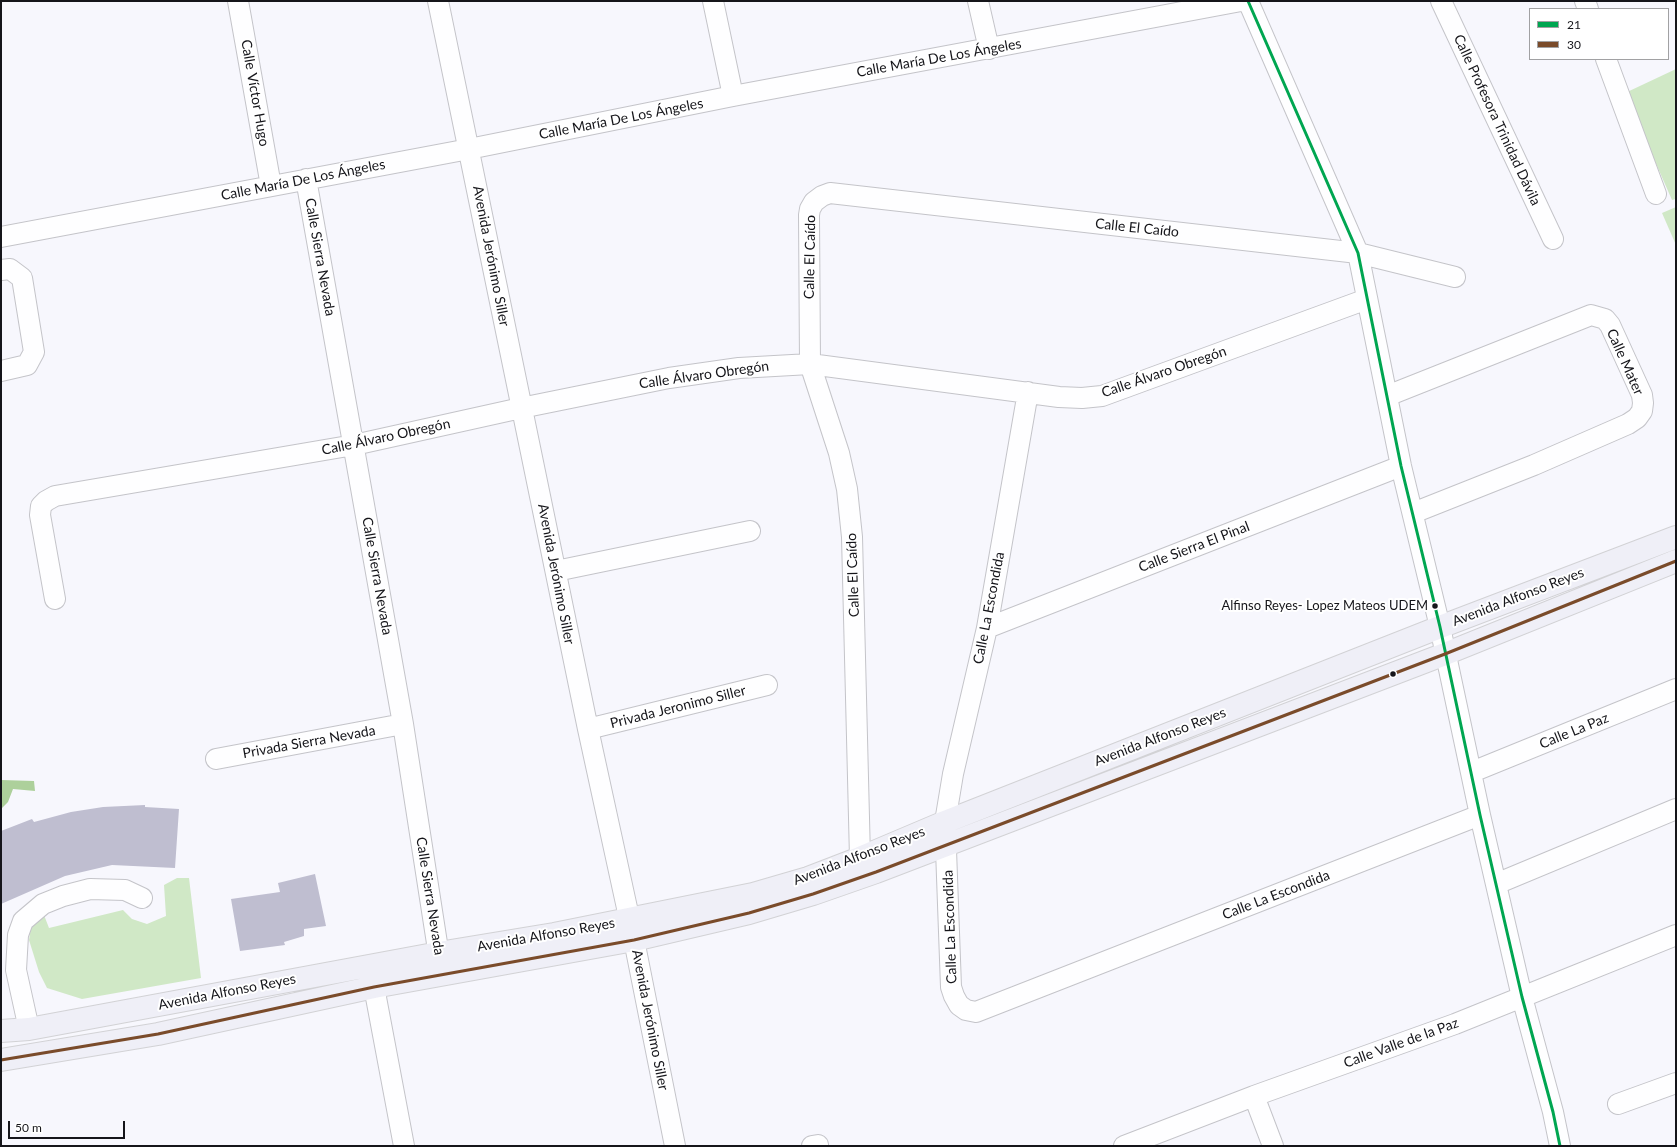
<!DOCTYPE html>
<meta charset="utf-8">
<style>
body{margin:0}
#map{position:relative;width:1677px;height:1147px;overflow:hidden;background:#f7f7fd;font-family:Lato,sans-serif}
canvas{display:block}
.frame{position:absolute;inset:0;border:2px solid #15151a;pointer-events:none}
.legend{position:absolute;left:1529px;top:8px;width:140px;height:52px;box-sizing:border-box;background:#fff;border:1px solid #a1a1a3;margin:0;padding:5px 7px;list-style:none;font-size:12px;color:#15151a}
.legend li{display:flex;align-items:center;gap:8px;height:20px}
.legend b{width:20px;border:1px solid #a1a1a3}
.scale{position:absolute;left:8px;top:1121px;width:117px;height:18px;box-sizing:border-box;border:2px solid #15151a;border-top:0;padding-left:5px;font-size:12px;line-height:14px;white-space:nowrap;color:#15151a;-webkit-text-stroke:3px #fff;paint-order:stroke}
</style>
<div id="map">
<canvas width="1677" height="1147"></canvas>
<div class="frame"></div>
<ul class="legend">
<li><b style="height:5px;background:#00a651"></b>21</li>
<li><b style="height:5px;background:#7a4b2a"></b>30</li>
</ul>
<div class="scale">50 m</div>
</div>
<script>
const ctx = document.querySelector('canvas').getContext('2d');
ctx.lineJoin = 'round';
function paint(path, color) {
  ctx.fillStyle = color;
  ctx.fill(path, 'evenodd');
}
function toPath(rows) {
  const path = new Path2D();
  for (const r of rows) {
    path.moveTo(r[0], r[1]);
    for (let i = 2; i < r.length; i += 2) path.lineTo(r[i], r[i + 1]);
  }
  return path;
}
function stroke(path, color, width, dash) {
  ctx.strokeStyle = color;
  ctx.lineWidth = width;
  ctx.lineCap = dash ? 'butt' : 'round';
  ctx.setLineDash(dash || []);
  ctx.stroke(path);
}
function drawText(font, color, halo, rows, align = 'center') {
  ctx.font = font + ' Lato,sans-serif';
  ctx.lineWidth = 4;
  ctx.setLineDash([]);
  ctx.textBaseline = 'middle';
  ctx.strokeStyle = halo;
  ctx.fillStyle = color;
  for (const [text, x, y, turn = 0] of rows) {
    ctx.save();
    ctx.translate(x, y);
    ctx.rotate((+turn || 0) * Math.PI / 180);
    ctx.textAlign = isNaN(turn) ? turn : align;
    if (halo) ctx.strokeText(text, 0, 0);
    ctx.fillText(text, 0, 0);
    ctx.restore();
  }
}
paint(toPath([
 [1676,69,1676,199,1672,200,1625,93],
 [1676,207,1676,245,1662,213],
 [177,878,189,878,201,978,82,999,47,988,39,972,29,940,31,927,44,915,49,928,123,910,132,919,147,924,166,916,164,885]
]), '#d0e8c6');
paint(toPath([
 [1,780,34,781,35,791,13,789,8,802,1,809]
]), '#add09b');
paint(toPath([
 [145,805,145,807,179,809,175,868,112,865,65,876,1,904,1,831,32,819,34,822,71,812,103,807],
 [315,874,326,926,304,929,304,936,284,942,285,945,240,951,231,899,280,892,278,883]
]), '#bfbed0');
const minor = toPath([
 [238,1,271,186],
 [438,1,588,729,634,940,675,1146],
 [713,1,733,96],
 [978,1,989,49],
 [1248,1,1358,253,1401,466,1440,627,1480,815,1522,997,1553,1112,1560,1146],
 [1441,1,1553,239],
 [1585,1,1588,9],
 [1606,59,1656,194],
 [306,179,403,724,441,969],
 [1,237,469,149,733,96,1241,1],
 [1,270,10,269,22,278,34,352,27,365,1,371],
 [1028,392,987,628,953,774,945,822,951,987,954,996,959,1005,966,1010,976,1012,1480,815],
 [1387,396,1591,315,1605,319,1610,325,1642,395,1643,403,1642,411,1637,418,1628,424,1534,465,1413,513],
 [556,571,750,531],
 [55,599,40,515,41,506,46,501,55,496,354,445,521,408,669,378,739,368,810,364,1059,397,1082,398,1102,396,1367,299],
 [987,628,1401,466],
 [588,729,767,685],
 [216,759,403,724],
 [1472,772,1676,689],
 [860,858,852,537,847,489,839,453,810,364,809,215,810,209,814,202,822,196,830,193,1358,253,1455,277],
 [1496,884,1676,809],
 [371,971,404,1146],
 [29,1029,16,970,18,935,23,921,43,904,63,896,90,889,125,890,142,898],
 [1254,1096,1273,1146],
 [1618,1104,1676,1083],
 [812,1146,818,1145],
 [1124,1146,1254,1096,1455,1024,1676,935]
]);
const major = toPath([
 [1,1031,29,1029,439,953,554,934,753,894,808,878,860,858,945,822,1440,627,1676,537],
 [1,1060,158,1034,374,987,634,940,749,913,813,894,876,872,1445,654,1676,561]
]);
stroke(minor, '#c4c4c9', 22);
stroke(major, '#d2d2d5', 24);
stroke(minor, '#fefeff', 20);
stroke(major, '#efeff7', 22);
stroke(toPath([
 [1248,1,1358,253,1401,466,1440,627,1480,815,1522,997,1553,1112,1560,1146]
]), '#00a651', 3);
stroke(toPath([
 [1,1060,158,1034,374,987,634,940,749,913,813,894,876,872,1445,654,1676,561]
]), '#7a4b2a', 3);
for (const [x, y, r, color] of [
 [1435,606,3.5,"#15151a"],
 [1393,674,3.5,"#15151a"]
]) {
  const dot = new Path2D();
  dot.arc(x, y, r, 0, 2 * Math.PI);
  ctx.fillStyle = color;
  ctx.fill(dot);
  stroke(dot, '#fff', 1.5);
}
drawText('13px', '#15151a', '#fff', [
 ["Alfinso Reyes- Lopez Mateos UDEM",1428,606]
], 'right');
drawText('14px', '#15151a', '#fff', [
 ["Calle María De Los Ángeles",939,58,-10],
 ["Calle Víctor Hugo",255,93,80],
 ["Calle María De Los Ángeles",621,119,-11],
 ["Calle Profesora Trinidad Dávila",1497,120,65],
 ["Calle María De Los Ángeles",303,180,-11],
 ["Calle El Caído",1137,228,6],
 ["Avenida Jerónimo Siller",491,256,79],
 ["Calle Sierra Nevada",320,257,80],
 ["Calle El Caído",810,257,-89],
 ["Calle Mater",1625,362,66],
 ["Calle Álvaro Obregón",1164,372,-19],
 ["Calle Álvaro Obregón",704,375,-8],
 ["Calle Álvaro Obregón",386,437,-12],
 ["Calle Sierra El Pinal",1194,547,-21],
 ["Avenida Jerónimo Siller",556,574,79],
 ["Calle El Caído",853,575,-92],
 ["Calle Sierra Nevada",377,576,80],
 ["Avenida Alfonso Reyes",1518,597,-21],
 ["Calle La Escondida",989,608,-79],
 ["Privada Jeronimo Siller",678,707,-14],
 ["Calle La Paz",1574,731,-22],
 ["Avenida Alfonso Reyes",1160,737,-21],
 ["Privada Sierra Nevada",309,742,-10],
 ["Avenida Alfonso Reyes",859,856,-21],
 ["Calle La Escondida",1276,895,-21],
 ["Calle Sierra Nevada",430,896,81],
 ["Calle La Escondida",950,927,-92],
 ["Avenida Alfonso Reyes",546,935,-10],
 ["Avenida Alfonso Reyes",227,992,-11],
 ["Avenida Jerónimo Siller",650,1020,79],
 ["Calle Valle de la Paz",1401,1043,-20]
]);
</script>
